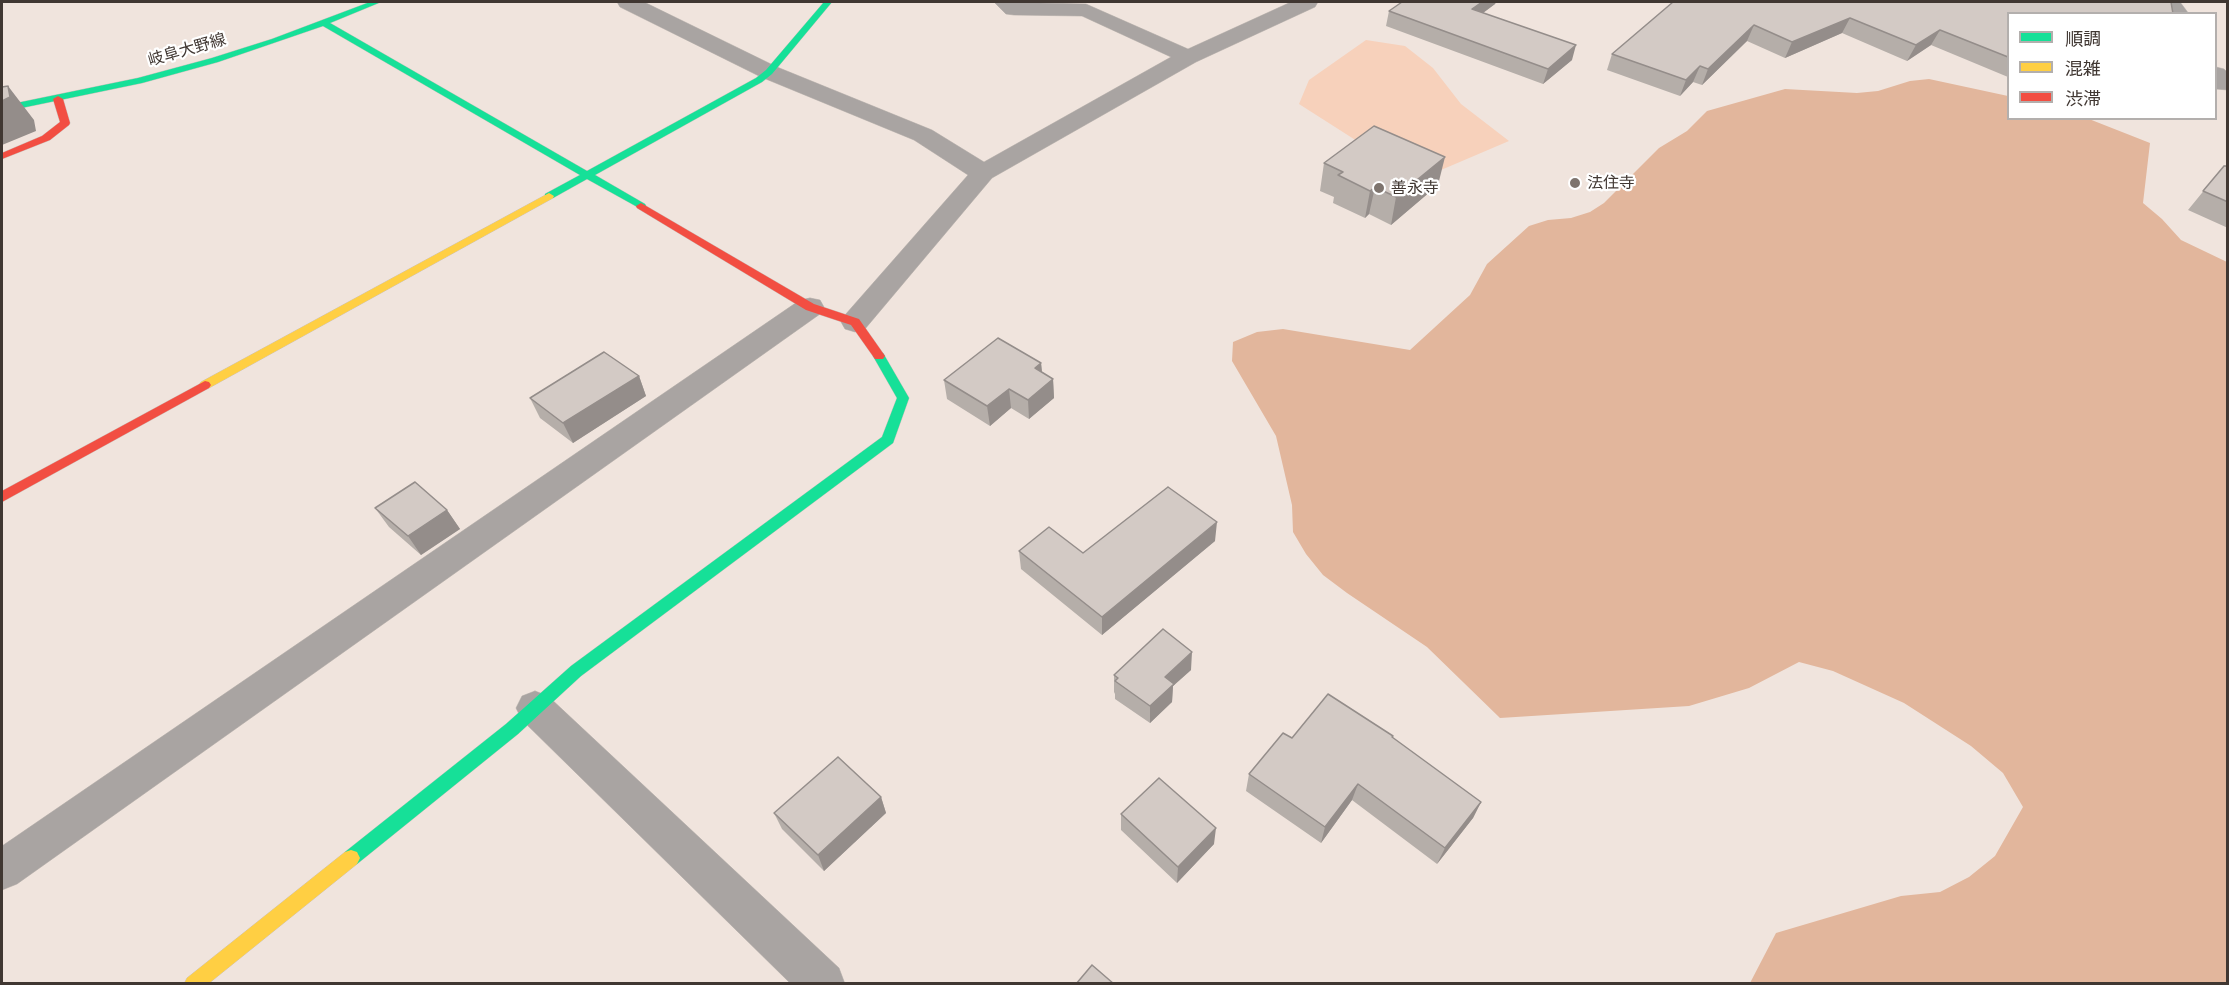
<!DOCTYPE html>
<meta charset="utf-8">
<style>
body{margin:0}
#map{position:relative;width:2229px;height:985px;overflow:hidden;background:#f0e4dd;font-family:Quicksand,"Noto Sans JP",sans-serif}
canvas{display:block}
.frame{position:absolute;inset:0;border:3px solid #403732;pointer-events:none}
.legend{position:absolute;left:2007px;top:12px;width:210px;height:108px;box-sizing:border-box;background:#fff;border:2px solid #b3afad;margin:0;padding:8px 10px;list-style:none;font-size:18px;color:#403732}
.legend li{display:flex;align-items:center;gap:12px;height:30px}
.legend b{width:30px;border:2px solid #b3afad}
</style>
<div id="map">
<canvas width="2229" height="985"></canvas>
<div class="frame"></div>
<ul class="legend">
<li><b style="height:8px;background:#16e098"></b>順調</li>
<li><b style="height:8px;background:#ffcf43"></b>混雑</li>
<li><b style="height:8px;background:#f24e42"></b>渋滞</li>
</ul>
</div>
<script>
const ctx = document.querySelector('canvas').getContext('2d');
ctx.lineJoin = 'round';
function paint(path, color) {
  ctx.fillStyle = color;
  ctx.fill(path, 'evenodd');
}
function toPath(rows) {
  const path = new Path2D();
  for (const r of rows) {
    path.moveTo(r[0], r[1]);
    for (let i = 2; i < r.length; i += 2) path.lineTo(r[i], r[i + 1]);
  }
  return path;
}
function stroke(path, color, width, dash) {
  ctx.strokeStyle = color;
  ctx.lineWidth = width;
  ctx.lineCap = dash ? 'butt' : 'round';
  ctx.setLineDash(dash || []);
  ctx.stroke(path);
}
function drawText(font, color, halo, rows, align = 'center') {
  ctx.font = font + ' Quicksand,"Noto Sans JP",sans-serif';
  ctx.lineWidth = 4.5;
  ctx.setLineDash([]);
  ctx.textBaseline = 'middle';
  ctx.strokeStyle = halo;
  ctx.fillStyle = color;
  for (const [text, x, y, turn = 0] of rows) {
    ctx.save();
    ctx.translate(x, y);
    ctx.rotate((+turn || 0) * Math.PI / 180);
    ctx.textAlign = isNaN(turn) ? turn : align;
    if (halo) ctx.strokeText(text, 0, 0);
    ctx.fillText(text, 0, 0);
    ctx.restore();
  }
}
paint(toPath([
 [1366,40,1405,46,1433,68,1461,104,1509,141,1441,170,1382,157,1299,104,1309,80]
]), '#f7d1bb');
paint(toPath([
 [1929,79,2008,96,2008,118,2089,119,2150,143,2143,203,2162,219,2181,240,2227,262,2227,983,1750,983,1776,933,1901,896,1940,892,1969,877,1995,856,2023,807,2003,773,1971,746,1904,703,1833,671,1799,662,1749,688,1689,706,1500,718,1427,647,1347,593,1323,575,1306,554,1293,532,1292,505,1276,436,1232,361,1233,342,1257,332,1283,329,1410,350,1470,295,1487,264,1529,226,1548,220,1571,218,1590,212,1604,203,1659,148,1687,131,1707,111,1785,89,1857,93,1878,91,1910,81]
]), '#e2b69c');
const street = toPath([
 [617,2,644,2,777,67,932,130,984,162,1171,57,1082,16,1014,15,1006,14,994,2,1086,4,1188,49,1291,2,1318,2,1315,7,1196,62,992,178,865,329,855,332,845,329,841,322,845,315,968,175,914,140,761,77,620,7,617,2],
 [2159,2,2180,2,2189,14,2167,14,2159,2],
 [2216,67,2224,69,2228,73,2228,90,2216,89,2216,67],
 [810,298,820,300,824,307,820,314,17,884,2,890,2,846,800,300,810,298],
 [535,691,548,696,839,968,845,984,791,984,522,720,516,708,522,696,535,691]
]);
const fast = toPath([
 [370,2,381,2,330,23,587,171,756,78,766,70,824,2,832,2,772,74,762,82,595,175,645,204,646,206,641,209,587,179,553,198,545,198,545,194,580,175,323,26,218,62,142,83,2,112,2,106,138,78,212,58,272,39,370,2],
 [879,352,883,353,909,398,893,443,581,676,518,734,357,864,351,866,345,864,342,858,345,852,506,724,571,666,882,437,897,398,873,356,879,352]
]);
const slow = toPath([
 [549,193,554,196,553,198,209,388,201,388,199,385,201,382,549,193],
 [351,850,357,852,360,858,357,864,208,984,184,984,187,978,345,852,351,850]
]);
const jam = toPath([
 [58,96,63,99,70,123,69,125,50,140,2,159,2,153,42,136,60,122,53,99,58,96],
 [641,203,814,304,859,319,885,356,883,359,875,359,851,325,806,310,637,208,636,206,641,203],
 [205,381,209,382,211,385,209,388,2,502,2,491,205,381]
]);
stroke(street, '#cbc2bc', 1);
stroke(fast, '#cbc2bc', 1);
stroke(slow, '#cbc2bc', 1);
stroke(jam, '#cbc2bc', 1);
paint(street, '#a9a4a2');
paint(fast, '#16e098');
paint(slow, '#ffcf43');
paint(jam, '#f24e42');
paint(toPath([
 [1402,2,1496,2,1495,4,1483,13,1572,60,1543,84,1386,26,1389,11],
 [1673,2,2018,2,2016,2,2171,2,2008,14,2008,77,1931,45,1907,61,1842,33,1785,58,1747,41,1702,85,1693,82,1680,96,1607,70,1612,54],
 [1324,163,1438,185,1391,225,1369,214,1365,218,1333,203,1334,197,1320,191],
 [2224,166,2228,166,2228,228,2188,210],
 [1041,363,1042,372,1053,379,1054,398,1029,419,1011,408,990,426,947,399,944,380],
 [639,376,646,396,573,443,540,418,530,398],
 [375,508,447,510,460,529,421,555,389,527],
 [1215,541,1102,635,1021,569,1019,551,1083,553],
 [1191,670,1173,686,1172,702,1150,723,1115,699,1115,694,1114,692,1114,675],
 [1292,738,1393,738,1481,802,1473,818,1437,864,1352,800,1321,843,1246,791,1249,774],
 [881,797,886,813,824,871,782,829,774,813],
 [1121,814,1214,844,1177,883,1121,830]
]), '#b5aea9');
paint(toPath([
 [1482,2,1496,2,1495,4,1468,24,1472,9],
 [1850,18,1842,33,1785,58,1792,42],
 [1754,25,1747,41,1702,85,1708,69],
 [1940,30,1931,45,1907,61,1916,45],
 [1576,45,1572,60,1543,84,1548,69],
 [1700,66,1693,82,1680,96,1686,80],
 [8,86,34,120,36,131,2,145,2,101],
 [1445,157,1438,185,1391,225,1396,197],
 [1375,187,1369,214,1365,218,1370,191],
 [1041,363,1043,382,1035,368],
 [639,376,646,396,573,443,563,423],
 [1053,379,1054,398,1029,419,1028,400],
 [1009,389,1011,408,990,426,987,406],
 [447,510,460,529,421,555,408,536],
 [1217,522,1215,541,1102,635,1102,617],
 [1192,652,1191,670,1173,686,1172,702,1150,723,1150,706,1165,677],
 [1358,784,1352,800,1321,843,1325,827],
 [881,797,886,813,824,871,818,855],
 [1481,802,1473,818,1437,864,1445,848],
 [1216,828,1214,844,1177,883,1178,867]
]), '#948d8a');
const building = toPath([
 [1402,2,1482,2,1472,9,1576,45,1548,69,1389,11,1402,2],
 [1673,2,2171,2,2173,14,2008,14,2008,57,1940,30,1916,45,1850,18,1792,42,1754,25,1708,69,1700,66,1686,80,1612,54,1673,2],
 [8,86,10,97,2,101,2,87,8,86],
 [1374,126,1445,157,1396,197,1375,187,1370,191,1338,175,1343,172,1324,163,1374,126],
 [2224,166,2228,166,2228,202,2203,191,2224,166],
 [998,338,1041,363,1035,368,1053,379,1028,400,1009,389,987,406,944,380,998,338],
 [604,352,639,376,563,423,530,398,604,352],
 [415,482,447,510,408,536,375,508,415,482],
 [1168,487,1217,522,1102,617,1019,551,1049,527,1083,553,1168,487],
 [1163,629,1192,652,1165,677,1174,684,1150,706,1115,681,1118,678,1114,675,1163,629],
 [1328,694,1393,736,1392,737,1481,802,1445,848,1358,784,1325,827,1249,774,1283,733,1292,738,1328,694],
 [838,757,881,797,818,855,774,813,838,757],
 [1159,778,1216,828,1178,867,1121,814,1159,778],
 [1092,965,1114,984,1076,984,1092,965]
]);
paint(building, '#d3cac5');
stroke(building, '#948d8a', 1.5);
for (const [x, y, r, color] of [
 [1575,183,6,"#7e746e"],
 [1379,188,6,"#7e746e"]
]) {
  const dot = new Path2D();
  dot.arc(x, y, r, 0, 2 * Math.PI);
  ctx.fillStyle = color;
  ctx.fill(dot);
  stroke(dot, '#fff', 2);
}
drawText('16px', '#403732', '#fff', [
 ["岐阜大野線",187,50,-16]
]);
drawText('16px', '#403732', '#fff', [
 ["法住寺",1587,183],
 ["善永寺",1391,188]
], 'left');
</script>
